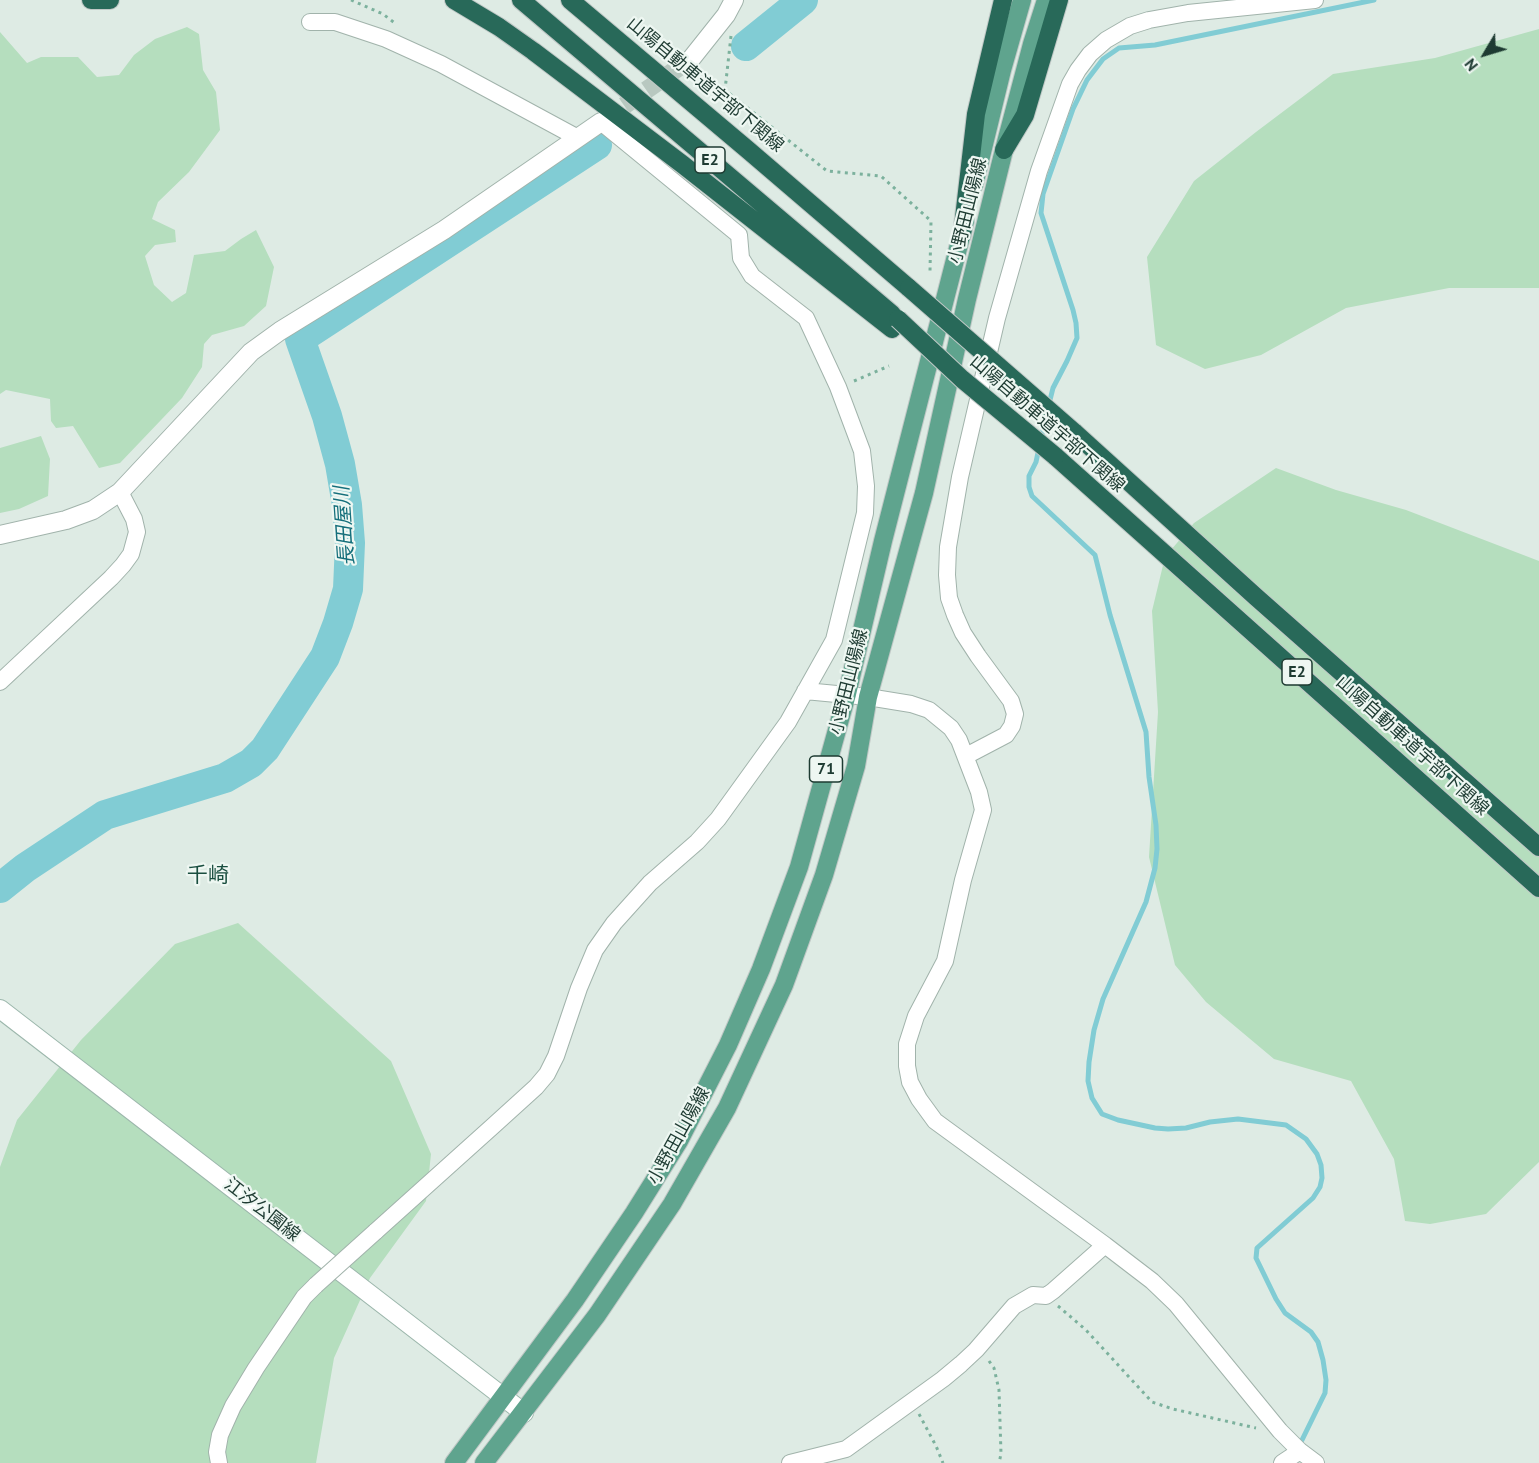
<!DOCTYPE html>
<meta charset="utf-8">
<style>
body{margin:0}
#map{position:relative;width:1539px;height:1463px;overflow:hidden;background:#deebe4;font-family:"PT Sans",sans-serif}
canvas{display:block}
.north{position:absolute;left:1455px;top:24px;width:60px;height:60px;-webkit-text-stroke:4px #eef7f2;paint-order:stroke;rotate:232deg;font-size:16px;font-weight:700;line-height:24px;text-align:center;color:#1e3b32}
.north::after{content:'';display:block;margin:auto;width:21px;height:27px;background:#1e3b32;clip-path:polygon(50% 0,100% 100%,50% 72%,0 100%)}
</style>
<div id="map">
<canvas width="1539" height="1463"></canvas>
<div class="north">N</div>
</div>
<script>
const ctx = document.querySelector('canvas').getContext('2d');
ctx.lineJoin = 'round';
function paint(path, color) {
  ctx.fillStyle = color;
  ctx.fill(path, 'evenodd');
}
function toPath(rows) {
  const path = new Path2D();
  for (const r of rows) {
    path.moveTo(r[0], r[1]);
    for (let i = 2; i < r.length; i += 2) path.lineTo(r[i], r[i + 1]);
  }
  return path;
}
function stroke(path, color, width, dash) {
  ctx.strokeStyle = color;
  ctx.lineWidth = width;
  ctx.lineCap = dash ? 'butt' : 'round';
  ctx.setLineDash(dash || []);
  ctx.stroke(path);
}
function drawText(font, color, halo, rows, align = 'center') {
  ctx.font = font + ' "PT Sans","Noto Sans JP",sans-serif';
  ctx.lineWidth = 4.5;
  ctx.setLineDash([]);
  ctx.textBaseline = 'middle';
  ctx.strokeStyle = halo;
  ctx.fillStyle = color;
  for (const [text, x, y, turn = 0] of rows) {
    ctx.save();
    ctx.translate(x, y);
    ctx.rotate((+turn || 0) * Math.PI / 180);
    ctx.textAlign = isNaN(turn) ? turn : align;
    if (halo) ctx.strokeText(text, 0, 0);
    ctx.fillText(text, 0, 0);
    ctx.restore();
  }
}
paint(toPath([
 [187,27,199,34,203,70,216,92,220,130,189,172,158,202,152,219,175,230,176,242,155,245,145,256,154,285,172,302,186,293,194,255,225,251,241,239,256,230,274,267,266,306,244,326,212,335,204,344,202,367,182,398,120,463,99,468,73,426,56,428,51,421,50,399,6,390,0,394,0,32,27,63,41,57,78,57,97,77,119,75,134,55,155,39],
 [1539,29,1539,288,1449,288,1346,308,1261,355,1205,369,1156,345,1147,257,1194,181,1256,132,1333,74,1435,58],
 [41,436,50,459,48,496,19,509,0,513,0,448],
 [1276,468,1336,490,1406,510,1539,561,1539,1162,1486,1214,1430,1224,1405,1221,1394,1159,1351,1081,1274,1059,1206,1002,1175,965,1149,857,1158,712,1152,611,1165,557,1194,523],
 [238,923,391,1061,431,1154,426,1201,370,1278,334,1358,316,1463,0,1463,0,1167,17,1120,81,1040,175,944]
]), '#b5debe');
stroke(toPath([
 [1049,404,1053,388,1067,361,1077,338,1076,323,1073,310,1041,213,1043,194,1073,109,1087,80,1103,59,1119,48,1155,45,1374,0],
 [1041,439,1047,413],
 [1039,448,1036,462,1029,476,1029,487,1032,496,1095,555,1110,615,1146,732,1149,777,1156,825,1157,849,1155,868,1146,902,1103,999,1094,1030,1089,1062,1088,1081,1092,1098,1102,1114,1118,1120,1155,1128,1168,1129,1186,1128,1210,1122,1238,1119,1286,1125,1306,1139,1317,1154,1321,1165,1322,1178,1320,1187,1313,1198,1257,1248,1256,1258,1276,1299,1285,1313,1311,1332,1318,1342,1323,1360,1326,1380,1325,1393,1302,1440]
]), '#81ccd4', 5);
stroke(toPath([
 [746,46,803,0],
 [0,888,25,868,105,815,225,778,251,763,265,749,325,657,338,623,348,589,350,543,347,505,340,464,327,416,300,339,597,145]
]), '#81ccd4', 30);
stroke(toPath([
 [602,121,691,59]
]), '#b8c8c0', 18, [18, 9]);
const minor = toPath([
 [310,22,335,22,386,39,441,64,578,138],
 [0,682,111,578,123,565,131,554,137,532,134,519,120,492],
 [805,691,868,697,911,704,929,710,951,728,959,740,979,792,983,810,963,880,945,961,916,1016,907,1044,907,1066,910,1082,919,1099,935,1121,1105,1245,1152,1281,1176,1304,1280,1431,1300,1451,1316,1463],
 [966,756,1006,735,1012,726,1015,714,1011,701,978,656,963,633,955,615,949,598,947,575,948,547,960,477,997,318,1039,171,1070,84,1078,70,1090,54,1106,40,1130,26,1149,20,1188,13,1315,0],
 [375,1232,493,1126,536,1087,547,1074,556,1056,579,988,595,950,614,923,650,883,697,842,718,819,788,722,834,640,865,513,866,486,862,451,838,387,806,318,752,276,741,258,739,235,601,122],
 [219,1463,217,1452,220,1435,233,1406,256,1368,304,1297,316,1285],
 [790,1463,846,1449,943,1379,961,1364,976,1350,1014,1306,1033,1295,1046,1296,1053,1291,1105,1245],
 [1282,1463,1300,1451]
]);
const tertiary = toPath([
 [691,59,726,15,734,0],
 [0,535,66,520,93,510,120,492,251,352,280,331,444,230,601,122]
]);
const secondary = toPath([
 [0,1009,524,1413]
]);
const primary = toPath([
 [974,185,1002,70,1022,0],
 [454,1463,575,1300,634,1213,679,1141,728,1045,761,969,799,867,847,694,883,541,965,221],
 [484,1463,597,1315,672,1204,727,1108,784,985,824,875,856,766,868,697,924,493,967,299,1004,150,1032,44,1046,0]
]);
const motorway = toPath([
 [91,0,110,0],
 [454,0,499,27,533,51,682,164,892,329],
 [521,0,892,314],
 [570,0,748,150,909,288],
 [1004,150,1025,115,1059,0],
 [962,235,976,114,1003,0],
 [1074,432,1256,597,1539,847],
 [1055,456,1539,888]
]);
stroke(minor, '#a1b3ab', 18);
stroke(tertiary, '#a1b3ab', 20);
stroke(secondary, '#9cb7ac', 20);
stroke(primary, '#c0c8c6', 20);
stroke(motorway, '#c0c8c6', 20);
stroke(toPath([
 [351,0,383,14,396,24],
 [731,36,725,90,827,171,881,176,931,221,930,271],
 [854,381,889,366],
 [1058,1306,1086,1330,1152,1402,1173,1409,1256,1428],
 [989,1361,994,1368,999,1390,1001,1454,999,1463],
 [919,1414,936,1446,943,1463]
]), '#7cb19d', 3, [3, 4.5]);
stroke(minor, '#fff', 16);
stroke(tertiary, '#fff', 18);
stroke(secondary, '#fff', 18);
stroke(primary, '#5fa48e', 18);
stroke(motorway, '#286959', 18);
const minorBridge = toPath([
 [316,1285,375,1232]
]);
const motorwayBridge = toPath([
 [909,288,1074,432],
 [898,319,962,379,1055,456]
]);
stroke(minorBridge, '#a1b3ab', 18, []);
stroke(motorwayBridge, '#c0c8c6', 20, []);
stroke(minorBridge, '#fff', 16);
stroke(motorwayBridge, '#286959', 18);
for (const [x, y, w] of [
 [710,160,30],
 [1297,672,30],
 [826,769,33]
]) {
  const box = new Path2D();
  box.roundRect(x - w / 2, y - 13, w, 26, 4.5);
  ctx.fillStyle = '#eef7f2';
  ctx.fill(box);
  stroke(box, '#1e3b32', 1.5);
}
drawText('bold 16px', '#1e3b32', null, [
 ["E2",710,160],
 ["E2",1297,672],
 ["71",826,769]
]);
drawText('18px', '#1e3b32', '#eef7f2', [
 ["山陽自動車道宇部下関線",705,85,40],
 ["小野田山陽線",968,211,-76],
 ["山陽自動車道宇部下関線",1047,424,41],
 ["小野田山陽線",849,682,-76],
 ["山陽自動車道宇部下関線",1412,746,42],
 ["小野田山陽線",679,1136,-61],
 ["江汐公園線",262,1210,38]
]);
drawText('italic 20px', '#156f7b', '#eef7f2', [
 ["長田屋川",345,526,-94]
]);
drawText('21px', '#194e3f', '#eef7f2', [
 ["千崎",208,876]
]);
</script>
